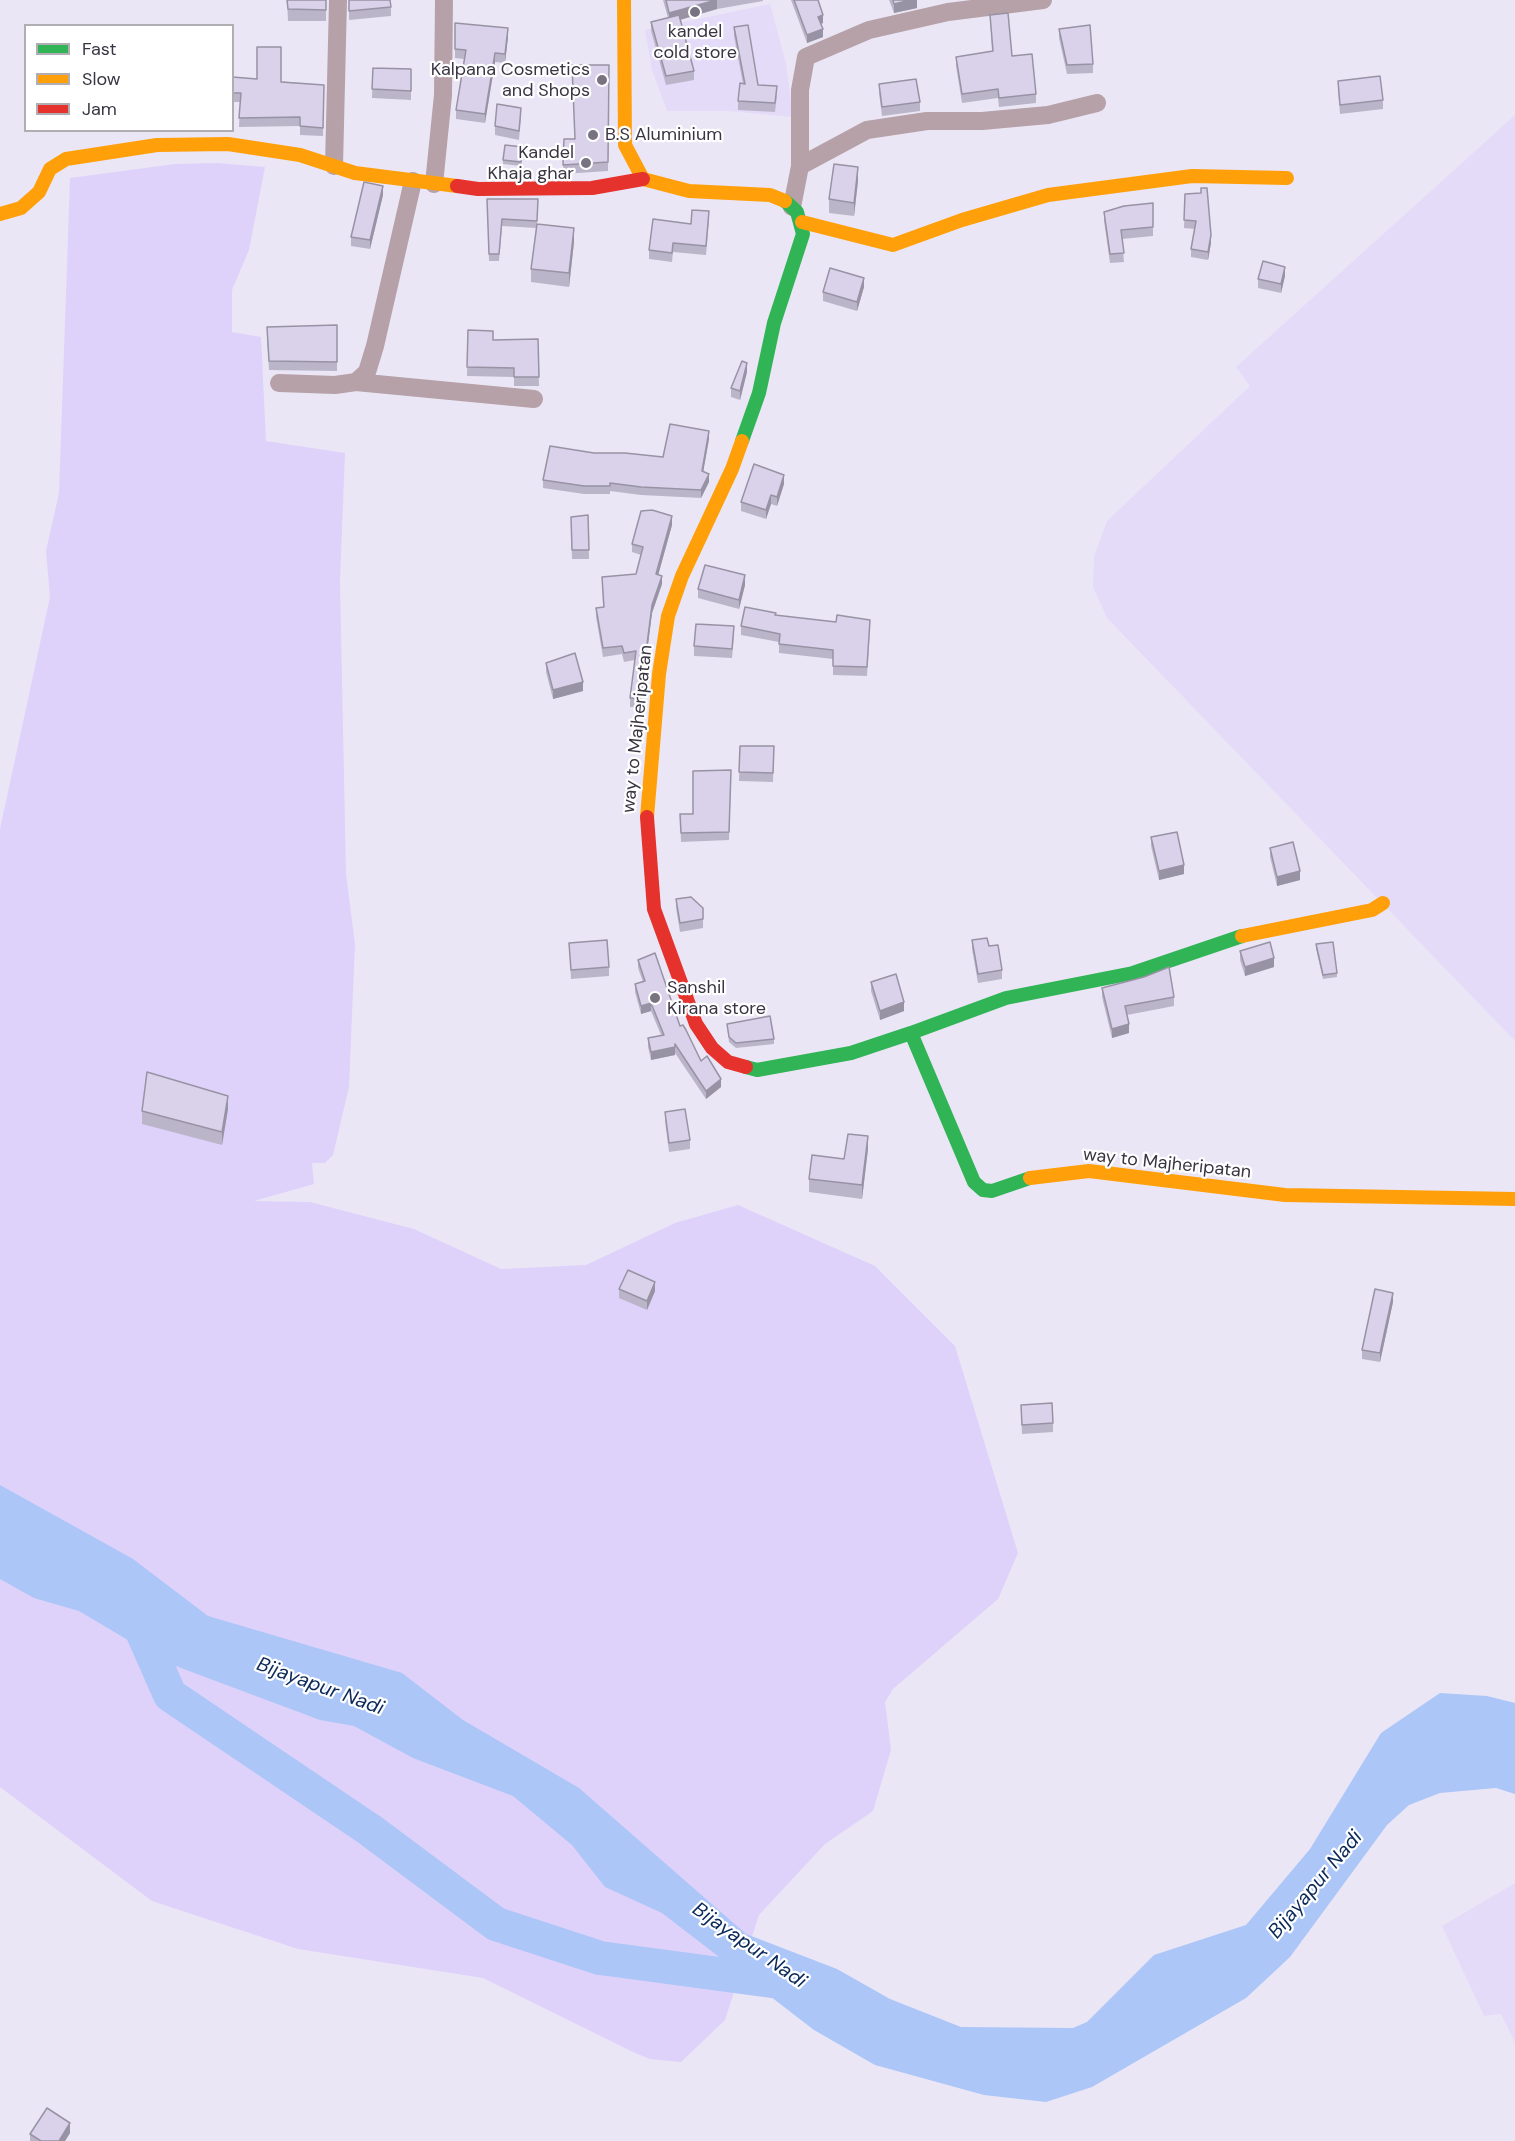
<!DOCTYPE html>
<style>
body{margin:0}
#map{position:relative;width:1515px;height:2141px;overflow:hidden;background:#ebe6f6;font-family:"DM Sans",sans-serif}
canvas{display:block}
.legend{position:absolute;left:24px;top:24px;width:210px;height:108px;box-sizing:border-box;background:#fff;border:2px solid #b0aeb3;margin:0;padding:8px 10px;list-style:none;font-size:18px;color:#393542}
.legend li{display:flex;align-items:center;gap:12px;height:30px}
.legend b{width:30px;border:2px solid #b0aeb3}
</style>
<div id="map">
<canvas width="1515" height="2141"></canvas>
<ul class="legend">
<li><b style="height:8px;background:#30b455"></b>Fast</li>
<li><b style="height:8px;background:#ff9f0a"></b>Slow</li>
<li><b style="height:8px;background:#e5322d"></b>Jam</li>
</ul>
</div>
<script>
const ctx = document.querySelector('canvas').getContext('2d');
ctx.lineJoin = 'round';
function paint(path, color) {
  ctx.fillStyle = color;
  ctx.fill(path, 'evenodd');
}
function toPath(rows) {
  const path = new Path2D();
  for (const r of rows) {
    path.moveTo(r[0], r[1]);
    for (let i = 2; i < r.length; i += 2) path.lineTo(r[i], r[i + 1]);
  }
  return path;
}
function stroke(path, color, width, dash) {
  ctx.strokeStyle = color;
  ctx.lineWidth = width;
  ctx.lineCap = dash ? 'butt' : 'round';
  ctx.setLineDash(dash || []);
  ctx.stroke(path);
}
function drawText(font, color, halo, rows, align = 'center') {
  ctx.font = font + ' "DM Sans",sans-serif';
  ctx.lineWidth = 4.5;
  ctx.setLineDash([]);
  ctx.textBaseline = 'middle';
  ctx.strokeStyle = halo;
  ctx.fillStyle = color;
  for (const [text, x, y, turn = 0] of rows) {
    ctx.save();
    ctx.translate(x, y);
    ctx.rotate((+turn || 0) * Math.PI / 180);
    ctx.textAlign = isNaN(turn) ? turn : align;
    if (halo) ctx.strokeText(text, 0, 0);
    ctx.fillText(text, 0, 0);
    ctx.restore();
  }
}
paint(toPath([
 [770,4,786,63,793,117,728,111,667,111,652,70,645,30],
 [1515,115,1515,1041,1107,618,1093,587,1094,557,1107,521,1250,386,1236,367],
 [1515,1883,1515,2043,1501,2014,1484,2016,1442,1926]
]), '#e4dbf9');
paint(toPath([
 [217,163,265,167,249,250,232,290,232,332,261,337,266,441,345,453,340,581,346,874,355,944,349,1087,333,1155,325,1163,312,1163,314,1184,254,1201,310,1202,414,1229,501,1269,586,1265,675,1223,738,1205,875,1266,955,1346,1018,1553,998,1599,893,1689,885,1702,891,1750,873,1811,825,1844,759,1915,725,2020,681,2062,650,2059,635,2053,483,1978,298,1949,152,1901,0,1787,0,829,50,597,46,551,59,493,70,178,175,164]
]), '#ded2fa');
paint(toPath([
 [0,1485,133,1559,208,1616,402,1673,463,1720,579,1788,746,1934,837,1969,890,1999,961,2027,1073,2028,1087,2022,1154,1955,1246,1925,1310,1849,1381,1733,1440,1693,1487,1696,1515,1703,1515,1794,1496,1788,1440,1793,1409,1805,1387,1825,1290,1957,1246,1998,1092,2087,1046,2102,984,2095,875,2065,814,2030,662,1913,605,1887,572,1845,513,1796,413,1758,354,1726,320,1720,165,1662,79,1611,34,1598,0,1579]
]), '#abc6f7');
stroke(toPath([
 [133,1611,170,1695,370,1830,496,1924,600,1958,794,1984]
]), '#abc6f7', 34);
stroke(toPath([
 [334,166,338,0],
 [800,166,867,130,927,121,982,121,1048,115,1097,103],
 [413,181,375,346,367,372,356,382,534,399],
 [434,184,443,95,444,0],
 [792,207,800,166,800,90,806,57,869,30,948,12,1043,0],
 [279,383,335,385,356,382]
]), '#b5a1a7', 18);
stroke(toPath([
 [742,441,759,393,774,323,803,234,797,212,785,201],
 [911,1033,1006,998,1133,973,1242,936],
 [746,1067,757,1070,851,1053,911,1033,974,1182,983,1190,992,1191,1030,1178]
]), '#30b455', 14);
stroke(toPath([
 [624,0,625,145,643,179,689,191,770,195,785,201],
 [0,214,21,208,39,192,50,169,66,159,157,145,228,144,300,155,355,173,457,186],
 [802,222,893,245,962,220,1048,195,1192,176,1287,178],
 [647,817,659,674,668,616,682,576,732,469,742,441],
 [1242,936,1372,910,1383,903],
 [1030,1178,1089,1171,1285,1195,1515,1199]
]), '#ff9f0a', 14);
stroke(toPath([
 [457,186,478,189,592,188,643,179],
 [647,817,654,909,696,1024,712,1048,728,1062,746,1067]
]), '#e5322d', 14);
paint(toPath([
 [287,0,326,0,326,21,288,21],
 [349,0,391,7,391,16,349,20],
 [663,0,763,0,763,1,717,9,680,20,694,71,694,80,666,85,651,31,651,22,668,18],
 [791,0,818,0,823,23,821,24,823,37,807,43],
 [889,0,917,0,917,8,894,13],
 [990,15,1012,56,1036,94,1036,103,999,107,998,98,962,103,956,66,956,57,992,51],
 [455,23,508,37,505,63,495,62,485,123,456,119,456,110,464,59,455,58],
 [734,27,758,85,777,95,775,112,738,110,738,101,743,84,734,36],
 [1059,29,1093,64,1093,73,1067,74,1059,38],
 [26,55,26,73,24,73,24,64],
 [609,65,608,171,563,174,564,139,574,139],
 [373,68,411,69,411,100,372,98],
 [232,77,324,85,323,136,300,135,300,126,239,127,240,102,232,102],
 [1338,81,1383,100,1383,109,1340,114,1338,90],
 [879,84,920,102,920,111,882,116,879,93],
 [521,117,519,140,495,135,495,126],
 [523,151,521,166,503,164,503,160],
 [858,181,854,216,829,213,829,199],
 [1185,194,1211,243,1208,260,1191,257,1191,249,1195,229,1184,228],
 [383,195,370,249,351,246,351,237],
 [487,199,538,199,537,225,574,242,569,287,531,282,531,269,536,228,502,226,499,261,489,261],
 [1104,212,1153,227,1153,236,1122,239,1124,262,1110,263,1104,221],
 [709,220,706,255,673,252,672,262,649,259,649,250,691,224],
 [1285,276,1281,293,1258,288,1258,279],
 [864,287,857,311,823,301,823,292],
 [337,325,337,371,269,370,267,336],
 [468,330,493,340,538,339,539,386,514,386,514,377,467,376],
 [747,372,740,400,731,397,731,388],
 [709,439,703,471,709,482,701,498,641,495,610,491,610,494,584,494,543,488,543,480,594,453,663,457],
 [784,484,777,506,771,504,766,519,741,511,741,502],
 [588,515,589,559,572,559,571,517],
 [672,525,658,575,662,584,652,613,640,708,630,707,630,698,635,660,624,662,622,654,603,657,596,617,596,608,603,607,602,577,636,574,641,555,632,552,632,544],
 [745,585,739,609,698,598,698,589],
 [776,615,870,629,867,676,833,675,833,659,779,653,779,642,741,635,741,626],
 [734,635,732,658,694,656,694,646],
 [546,663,583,691,553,699,546,672],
 [740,746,774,746,773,782,739,781],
 [731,770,729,840,681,842,680,814,693,814],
 [1151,837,1184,874,1159,880,1151,846],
 [1270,848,1300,880,1277,886,1270,857],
 [676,899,703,908,703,928,680,932,676,908],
 [972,940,989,946,1002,970,1002,979,978,983,972,949],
 [569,943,609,967,609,976,571,979],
 [1316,944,1337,973,1337,977,1323,979,1316,949],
 [1240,951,1274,967,1245,976,1240,960],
 [638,960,680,1026,701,1061,721,1087,706,1099,675,1053,675,1055,651,1060,648,1047,648,1038,661,1035,651,1011,641,1014,635,992,635,984,643,982,638,968],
 [871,982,904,1011,880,1020,871,991],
 [1102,988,1174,997,1174,1006,1127,1015,1129,1033,1112,1038,1102,997],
 [727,1024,774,1039,774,1044,736,1048,729,1042],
 [228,1109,222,1145,142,1124,142,1111],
 [665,1112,690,1140,690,1149,669,1152,665,1121],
 [868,1149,862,1199,809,1192,809,1179,844,1159],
 [619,1289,655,1291,647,1310,619,1298],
 [1393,1302,1380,1362,1362,1359,1362,1350],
 [1021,1405,1053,1423,1053,1432,1022,1434],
 [70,2133,65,2141,30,2141,30,2134]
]), '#bbb5c9');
paint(toPath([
 [716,0,717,0,717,9,669,23,669,13],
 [910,0,917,0,917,8,894,13,894,4],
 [823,15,823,23,818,25,818,17],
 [508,28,508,37,505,63,505,54],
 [823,29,823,37,807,43,807,35],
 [495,53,495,62,485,123,485,114],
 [858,167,858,181,854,216,854,203],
 [383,186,383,195,370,249,370,240],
 [574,228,574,242,569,287,569,273],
 [1211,235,1211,243,1208,260,1208,252],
 [1285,267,1285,276,1281,293,1281,284],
 [864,278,864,287,857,311,857,302],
 [747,363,747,372,740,400,740,391],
 [709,431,709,439,702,479,702,471],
 [709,474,709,482,701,498,701,490],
 [784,475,784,484,777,506,777,497],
 [771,495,771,504,766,519,766,510],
 [672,516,672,525,656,583,656,574],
 [745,575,745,585,739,609,739,600],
 [662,576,662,584,652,613,640,708,640,699,652,605],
 [583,682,583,691,553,699,553,690],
 [1184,865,1184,874,1159,880,1159,871],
 [1300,871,1300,880,1277,886,1277,877],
 [1274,958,1274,967,1245,976,1245,967],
 [904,1002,904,1011,880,1020,880,1011],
 [651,1003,651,1011,641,1014,641,1006],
 [1129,1024,1129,1033,1112,1038,1112,1029],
 [675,1047,675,1055,651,1060,651,1052],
 [721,1079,721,1087,706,1099,706,1091],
 [228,1096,228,1109,222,1145,222,1132],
 [868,1136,868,1149,862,1199,862,1185],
 [655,1282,655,1291,647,1310,647,1301],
 [1393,1293,1393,1302,1380,1362,1380,1353],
 [70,2123,70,2133,65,2141,59,2141]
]), '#9893a4');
const building = toPath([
 [287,0,326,0,326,10,288,9,287,0],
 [349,0,390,0,391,7,349,11,349,0],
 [666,0,716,0,669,13,666,0],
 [794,0,818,0,823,15,818,17,823,29,807,35,794,0],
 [893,0,910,0,894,4,893,0],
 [1008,13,1012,56,1032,54,1036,94,999,98,998,89,962,94,956,57,993,51,990,15,1008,13],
 [679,15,694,71,666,76,651,22,679,15],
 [455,23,508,28,505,54,495,53,485,114,456,110,466,50,455,49,455,23],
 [748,25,758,85,777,86,775,103,738,101,740,83,745,84,734,27,748,25],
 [1090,25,1093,64,1067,65,1059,29,1090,25],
 [257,47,281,47,281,82,324,85,323,128,300,126,300,117,239,118,241,93,232,93,232,77,257,79,257,47],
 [572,65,609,65,608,162,563,165,564,139,575,139,572,65],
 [373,68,411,69,411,91,372,89,373,68],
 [1380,76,1383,100,1340,105,1338,81,1380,76],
 [916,79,920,102,882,107,879,84,916,79],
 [497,104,521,108,519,131,495,126,497,104],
 [505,145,523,147,521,162,503,160,505,145],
 [834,164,858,167,854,203,829,199,834,164],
 [364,182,383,186,370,240,351,237,364,182],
 [1201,188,1207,188,1211,235,1208,252,1191,249,1196,221,1184,220,1185,194,1201,193,1201,188],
 [487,199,538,199,537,221,502,219,499,254,489,254,487,199],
 [1153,203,1153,227,1121,230,1124,253,1110,254,1104,212,1124,206,1153,203],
 [692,210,709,211,706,246,673,243,672,253,649,250,653,219,691,224,692,210],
 [537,224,574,228,569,273,531,269,537,224],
 [1263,261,1285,267,1281,284,1258,279,1263,261],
 [830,268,864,278,857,302,823,292,830,268],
 [337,325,337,362,269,361,267,327,337,325],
 [468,330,493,331,493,340,538,339,539,377,514,377,514,368,467,367,468,330],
 [742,361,747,363,740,391,731,388,742,361],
 [670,424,709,431,702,471,709,474,701,490,641,487,610,483,610,486,584,486,543,480,550,446,594,453,625,453,663,457,670,424],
 [754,464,784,475,777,497,771,495,766,510,741,502,754,464],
 [652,510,672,516,656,574,662,576,652,605,640,699,630,698,636,651,624,653,622,646,603,648,596,608,604,607,602,577,636,574,643,547,632,544,641,511,652,510],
 [588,515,589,550,572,550,571,517,588,515],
 [705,565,745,575,739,600,698,589,705,565],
 [745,607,776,613,775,615,836,622,837,615,870,620,867,667,833,666,833,650,779,644,780,634,741,626,745,607],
 [696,624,734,626,732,649,694,646,696,624],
 [575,653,583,682,553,690,546,663,575,653],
 [740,746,774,746,773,773,739,772,740,746],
 [731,770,729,832,681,833,680,814,693,814,693,771,731,770],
 [1177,832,1184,865,1159,871,1151,837,1177,832],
 [1293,842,1300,871,1277,877,1270,848,1293,842],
 [691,897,703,908,703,919,680,923,676,899,691,897],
 [987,938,989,946,998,945,1002,970,978,974,972,940,987,938],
 [607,940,609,967,571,970,569,943,607,940],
 [1270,942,1274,958,1245,967,1240,951,1270,942],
 [1333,942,1337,973,1323,975,1316,944,1333,942],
 [655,953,680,1026,683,1025,686,1030,701,1061,707,1056,721,1079,706,1091,675,1044,675,1047,651,1052,648,1038,664,1035,651,1003,641,1006,635,984,645,981,638,960,655,953],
 [1169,967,1174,997,1125,1006,1129,1024,1112,1029,1102,988,1144,977,1169,967],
 [896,974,904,1002,880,1011,871,982,896,974],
 [770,1016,774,1039,736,1043,729,1037,727,1024,770,1016],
 [147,1072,228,1096,222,1132,142,1111,147,1072],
 [685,1109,690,1140,669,1143,665,1112,685,1109],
 [848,1134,868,1136,862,1185,809,1179,812,1155,844,1159,848,1134],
 [628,1270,655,1282,647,1301,619,1289,628,1270],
 [1375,1289,1393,1293,1380,1353,1362,1350,1375,1289],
 [1052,1403,1053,1423,1022,1425,1021,1405,1052,1403],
 [47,2108,70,2123,59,2141,41,2141,30,2134,47,2108]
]);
paint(building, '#d9d2ea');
stroke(building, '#9893a4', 1.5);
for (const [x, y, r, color] of [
 [695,12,6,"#777381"],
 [602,80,6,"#777381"],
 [593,135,6,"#777381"],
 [586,163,6,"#777381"],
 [655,998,6,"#777381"]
]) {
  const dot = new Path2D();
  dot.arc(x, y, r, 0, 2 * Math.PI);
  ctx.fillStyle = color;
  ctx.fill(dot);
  stroke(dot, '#fff', 2);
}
drawText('18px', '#393542', '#fff', [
 ["kandel",695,32,"center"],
 ["cold store",695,53,"center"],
 ["Kalpana Cosmetics",590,70],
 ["and Shops",590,91],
 ["B.S Aluminium",605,135,"left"],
 ["Kandel",574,153],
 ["Khaja ghar",574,174],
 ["Sanshil",667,988,"left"],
 ["Kirana store",667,1009,"left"]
], 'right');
drawText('18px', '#393542', '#fff', [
 ["way to Majheripatan",638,729,-84],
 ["way to Majheripatan",1167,1164,6]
]);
drawText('italic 20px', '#0a2959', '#fff', [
 ["Bijayapur Nadi",320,1687,20],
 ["Bijayapur Nadi",1316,1885,-50],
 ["Bijayapur Nadi",749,1946,35]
]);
</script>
